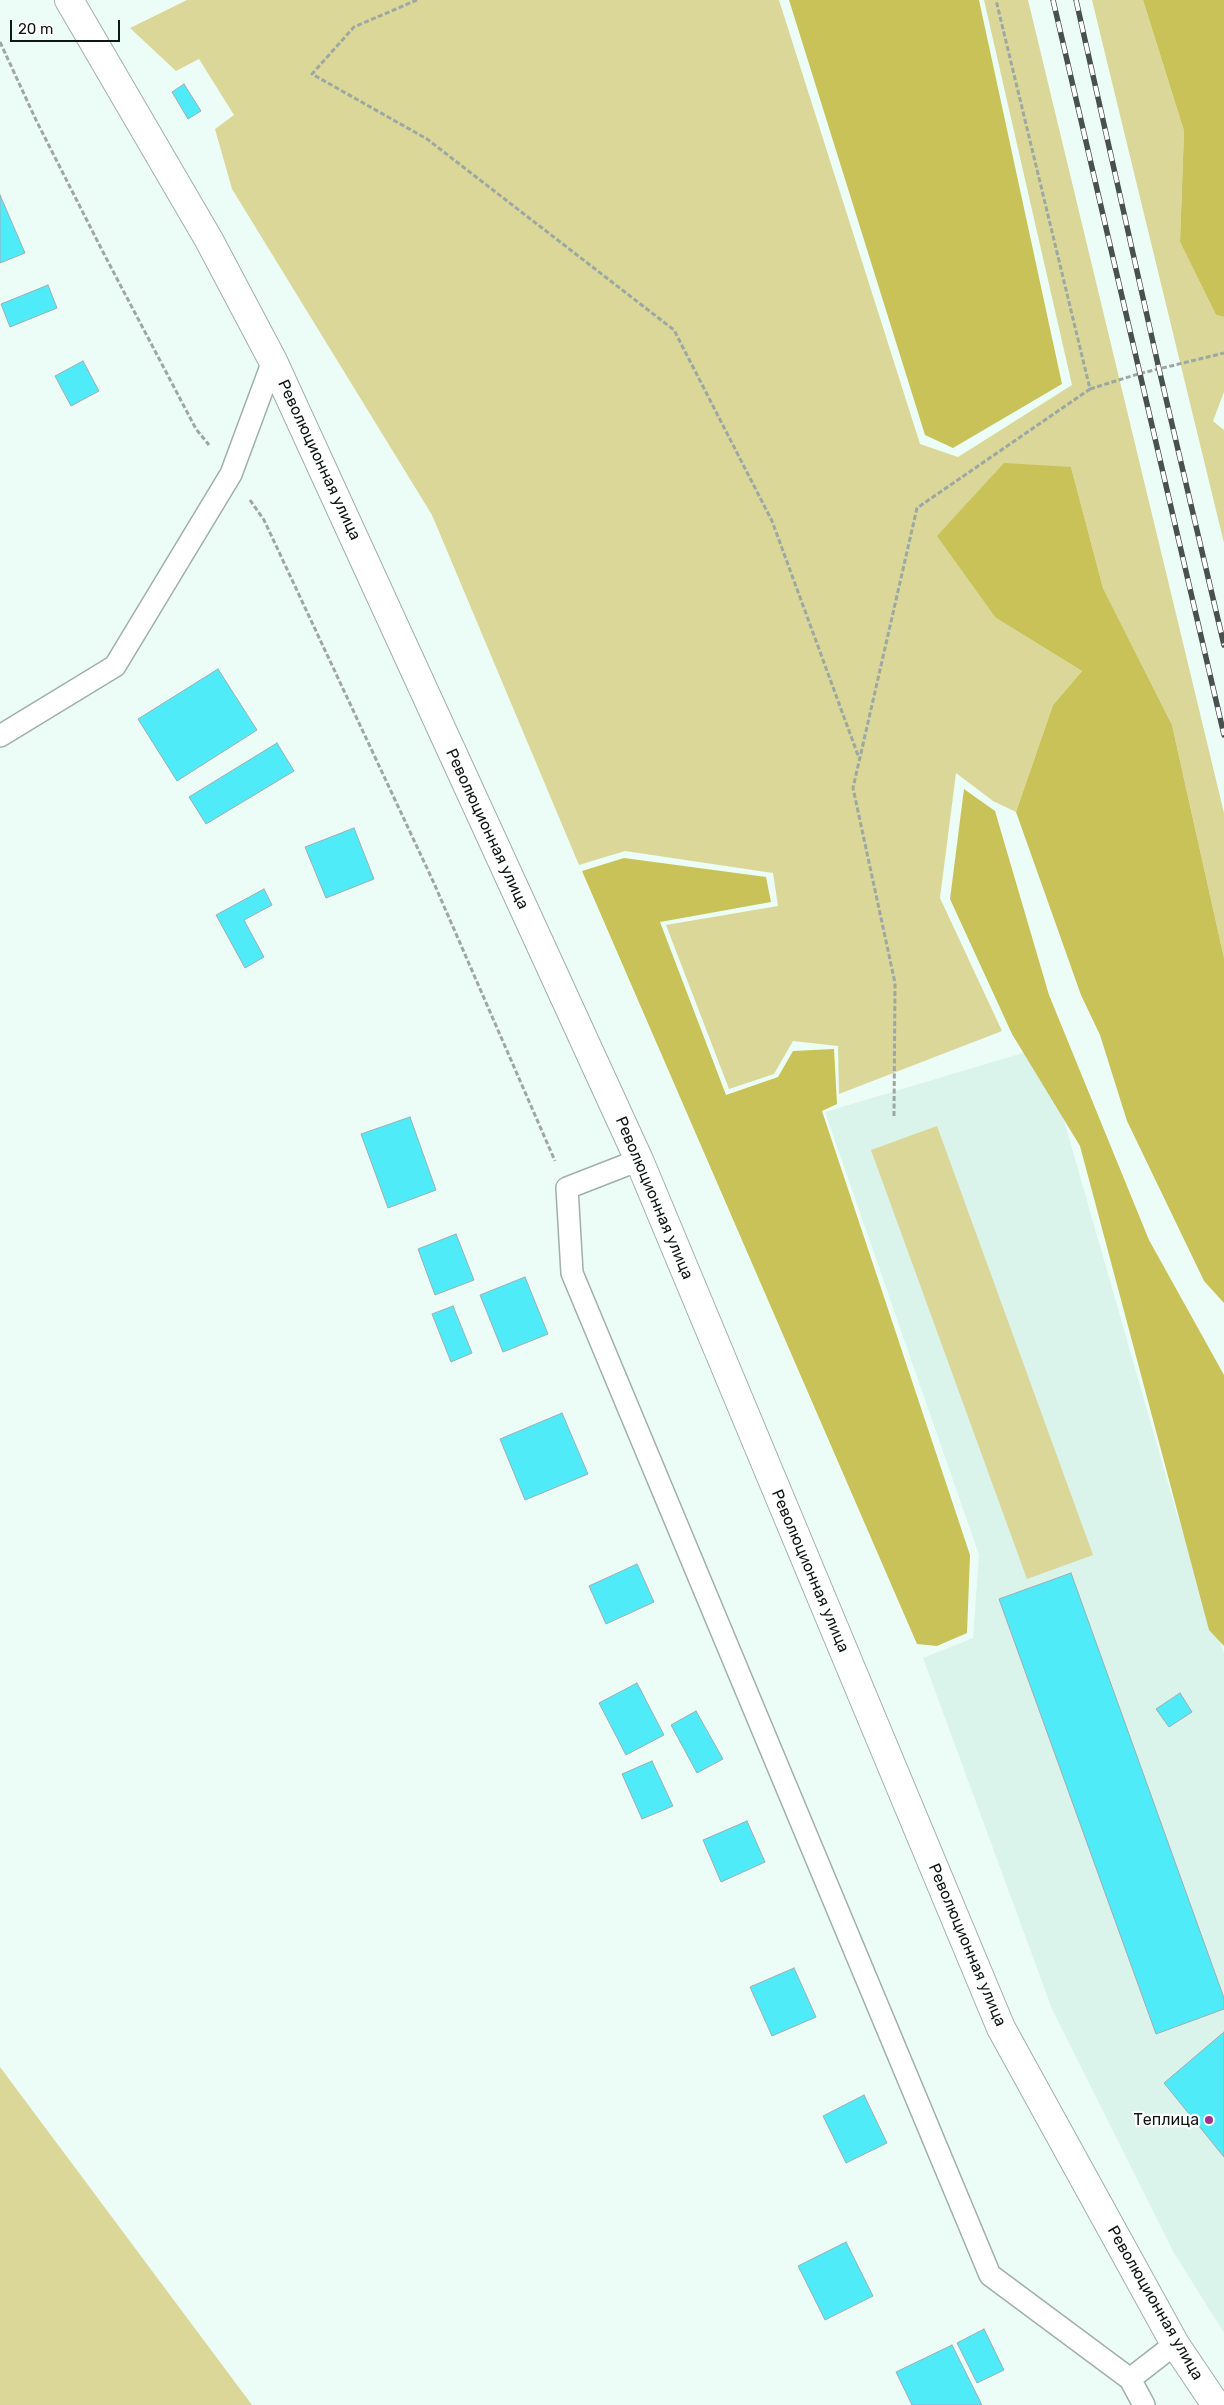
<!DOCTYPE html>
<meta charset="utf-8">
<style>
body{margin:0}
#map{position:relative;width:1224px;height:2405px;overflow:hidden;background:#ecfdf7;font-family:Rubik,sans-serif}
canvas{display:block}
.scale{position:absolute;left:10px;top:20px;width:110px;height:22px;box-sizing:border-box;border:2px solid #101614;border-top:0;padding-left:6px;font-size:15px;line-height:18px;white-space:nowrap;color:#101614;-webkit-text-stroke:4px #fff;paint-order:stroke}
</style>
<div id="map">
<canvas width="1224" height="2405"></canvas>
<div class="scale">20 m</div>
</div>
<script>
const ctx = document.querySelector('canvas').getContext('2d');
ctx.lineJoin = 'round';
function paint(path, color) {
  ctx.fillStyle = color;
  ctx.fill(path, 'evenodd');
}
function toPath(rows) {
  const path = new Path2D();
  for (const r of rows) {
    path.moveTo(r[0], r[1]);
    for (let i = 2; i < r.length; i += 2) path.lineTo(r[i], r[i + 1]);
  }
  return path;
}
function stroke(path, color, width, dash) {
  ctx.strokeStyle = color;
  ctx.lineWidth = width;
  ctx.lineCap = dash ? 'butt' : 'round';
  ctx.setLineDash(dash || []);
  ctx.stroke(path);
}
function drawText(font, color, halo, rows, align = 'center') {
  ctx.font = font + ' Rubik,sans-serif';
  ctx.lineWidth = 4.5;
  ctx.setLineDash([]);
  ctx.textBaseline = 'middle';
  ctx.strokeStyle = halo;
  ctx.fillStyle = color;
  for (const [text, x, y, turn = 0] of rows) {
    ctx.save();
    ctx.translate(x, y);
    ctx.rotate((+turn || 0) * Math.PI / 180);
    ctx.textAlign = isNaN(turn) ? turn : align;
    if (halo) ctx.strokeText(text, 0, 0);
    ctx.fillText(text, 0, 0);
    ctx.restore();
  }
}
paint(toPath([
 [1043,1047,1178,1518,1224,1653,1224,2333,1174,2253,1052,2009,923,1658,973,1638,979,1555,825,1112]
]), '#daf4eb');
paint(toPath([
 [187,0,779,0,920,444,958,457,1072,385,984,0,1028,0,1224,813,1224,958,1172,725,1103,588,1071,467,996,618,1082,671,1053,705,1016,812,993,801,956,773,940,898,1002,1031,839,1094,838,1046,793,1041,774,1074,729,1089,666,925,778,906,773,873,625,851,579,865,432,515,232,189,215,129,234,115,199,59,176,71,130,28],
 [1092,0,1143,0,1184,131,1180,242,1216,315,1224,317,1224,392,1213,421,1224,430,1224,543],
 [937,1126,1093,1555,1027,1579,871,1150],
 [0,2067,252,2405,0,2405]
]), '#dad798');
paint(toPath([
 [789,0,979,0,1062,384,953,448,925,435],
 [1143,0,1224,0,1224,317,1216,315,1180,242,1184,131],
 [1004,463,1071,467,1103,588,1172,725,1224,958,1224,1303,1204,1281,1127,1121,1100,1035,1081,995,1016,812,1053,705,1082,671,996,618,937,536],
 [964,789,995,811,1049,995,1149,1240,1224,1375,1224,1646,1209,1630,1080,1146,1012,1034,950,899],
 [624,858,766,877,771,902,660,922,726,1095,778,1077,793,1051,834,1049,837,1104,822,1111,970,1555,967,1633,937,1646,917,1644,582,871]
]), '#c8c258');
const building = toPath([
 [184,84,201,111,188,119,172,92,184,84],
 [0,195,25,253,0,263,0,195],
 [48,285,57,308,10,327,1,304,48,285],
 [83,361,99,391,71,406,55,376,83,361],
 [218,669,257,730,177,781,138,719,218,669],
 [277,743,294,771,206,824,189,797,277,743],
 [354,828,374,879,326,898,305,847,354,828],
 [264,889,272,905,244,920,264,957,245,968,216,915,264,889],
 [410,1117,436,1190,388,1208,361,1134,410,1117],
 [456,1234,474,1280,435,1295,418,1249,456,1234],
 [525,1277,548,1334,503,1352,480,1295,525,1277],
 [453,1306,472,1353,451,1362,432,1314,453,1306],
 [562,1413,588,1474,525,1500,500,1439,562,1413],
 [637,1564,654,1602,606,1624,589,1586,637,1564],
 [1071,1573,1224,1998,1224,2009,1156,2034,999,1599,1071,1573],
 [637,1683,664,1735,626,1755,599,1703,637,1683],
 [1180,1693,1192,1712,1169,1727,1156,1709,1180,1693],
 [696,1711,723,1759,697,1773,671,1725,696,1711],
 [652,1761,673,1806,642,1819,622,1774,652,1761],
 [747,1821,765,1862,721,1882,703,1840,747,1821],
 [794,1968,816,2017,772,2036,750,1987,794,1968],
 [1224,2032,1224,2157,1164,2083,1224,2032],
 [864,2095,887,2143,846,2163,823,2116,864,2095],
 [846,2242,873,2296,825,2320,798,2266,846,2242],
 [984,2329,1004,2370,977,2383,957,2343,984,2329],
 [952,2345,982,2405,912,2405,896,2372,952,2345]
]);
paint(building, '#4febf9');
stroke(building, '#9dafb0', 1);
const lane = toPath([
 [0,736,115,666,231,474,273,361],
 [639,1160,567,1188,572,1273,990,2275,1130,2379,1144,2405],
 [1130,2379,1175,2344]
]);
const secondary = toPath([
 [69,0,209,240,273,361,639,1160,1001,2028,1175,2344,1216,2405]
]);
stroke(lane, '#9fb0aa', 24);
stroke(secondary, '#9fb0aa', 30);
stroke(toPath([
 [417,0,354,27,312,74,427,139,674,330,772,521,859,758],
 [0,42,36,120,104,254,196,429,209,445],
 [1090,389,1138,374,1224,353],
 [250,500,264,520,433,881,555,1161],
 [894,1116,895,983,853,788,917,508,1090,389,996,0]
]), '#9ba8a3', 3, [5, 2.5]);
stroke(lane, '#fff', 21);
stroke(secondary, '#fff', 28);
const rail = toPath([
 [1053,0,1224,735],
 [1076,0,1159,369,1224,645]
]);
stroke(rail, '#48514e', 5.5);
stroke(rail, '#fff', 4, [11]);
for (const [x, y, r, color] of [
 [1209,2120,5,"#9f318f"]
]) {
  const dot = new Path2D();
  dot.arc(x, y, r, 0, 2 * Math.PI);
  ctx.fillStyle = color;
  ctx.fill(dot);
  stroke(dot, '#fff', 2);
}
drawText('16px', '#101614', '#fff', [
 ["Революционная улица",319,460,65],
 ["Революционная улица",487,829,65],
 ["Революционная улица",654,1198,67],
 ["Революционная улица",810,1571,67],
 ["Революционная улица",967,1945,67],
 ["Революционная улица",1155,2303,60]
]);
drawText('16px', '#101614', '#fff', [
 ["Теплица",1199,2120]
], 'right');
</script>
